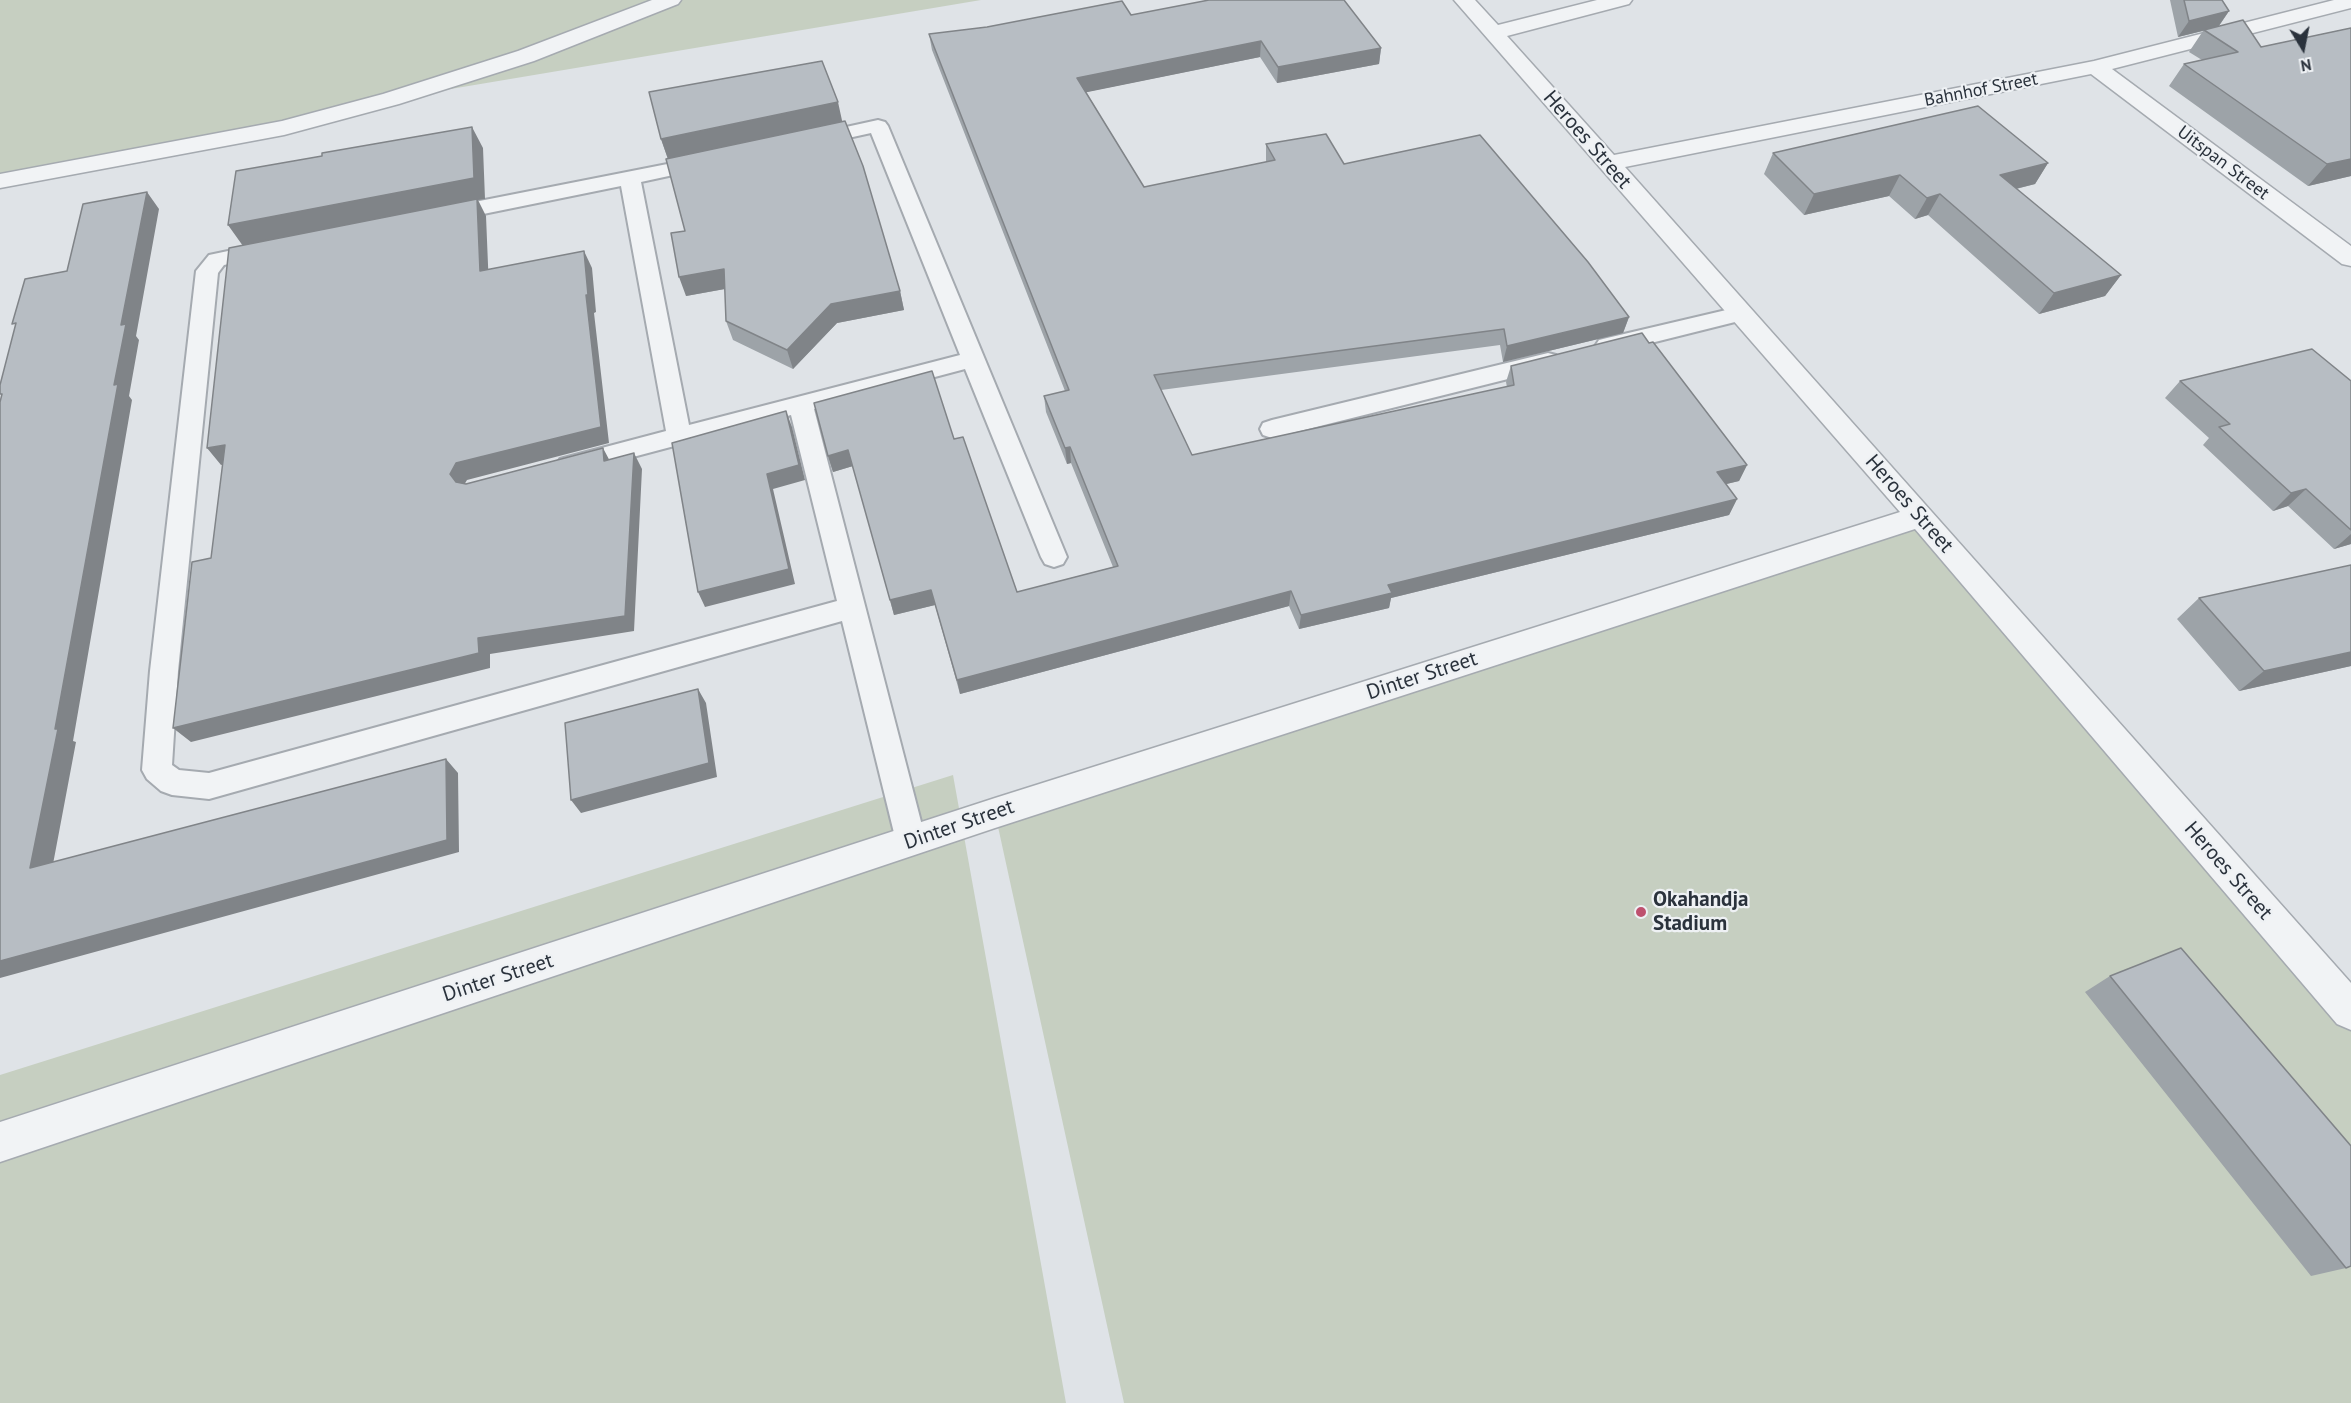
<!DOCTYPE html>
<style>
body{margin:0}
#map{position:relative;width:2351px;height:1403px;overflow:hidden;background:#dfe3e7;font-family:"PT Sans",sans-serif}
canvas{display:block}
.north{position:absolute;left:2273px;top:18px;width:60px;height:60px;-webkit-text-stroke:4px #eef1f4;paint-order:stroke;rotate:170deg;font-size:16px;font-weight:700;line-height:24px;text-align:center;color:#2a323c}
.north::after{content:'';display:block;margin:auto;width:21px;height:27px;background:#2a323c;clip-path:polygon(50% 0,100% 100%,50% 72%,0 100%)}
</style>
<div id="map">
<canvas width="2351" height="1403"></canvas>
<div class="north">N</div>
</div>
<script>
const ctx = document.querySelector('canvas').getContext('2d');
ctx.lineJoin = 'round';
function paint(path, color) {
  ctx.fillStyle = color;
  ctx.fill(path, 'evenodd');
}
function toPath(rows) {
  const path = new Path2D();
  for (const r of rows) {
    path.moveTo(r[0], r[1]);
    for (let i = 2; i < r.length; i += 2) path.lineTo(r[i], r[i + 1]);
  }
  return path;
}
function stroke(path, color, width, dash) {
  ctx.strokeStyle = color;
  ctx.lineWidth = width;
  ctx.lineCap = dash ? 'butt' : 'round';
  ctx.setLineDash(dash || []);
  ctx.stroke(path);
}
function drawText(font, color, halo, rows, align = 'center') {
  ctx.font = font + ' "PT Sans",sans-serif';
  ctx.lineWidth = 4.5;
  ctx.setLineDash([]);
  ctx.textBaseline = 'middle';
  ctx.strokeStyle = halo;
  ctx.fillStyle = color;
  for (const [text, x, y, turn = 0] of rows) {
    ctx.save();
    ctx.translate(x, y);
    ctx.rotate((+turn || 0) * Math.PI / 180);
    ctx.textAlign = isNaN(turn) ? turn : align;
    if (halo) ctx.strokeText(text, 0, 0);
    ctx.fillText(text, 0, 0);
    ctx.restore();
  }
}
paint(toPath([
 [0,0,981,0,391,99,0,181],
 [1921,516,2351,1011,2351,1403,1124,1403,995,813],
 [953,775,1066,1403,0,1403,0,1075]
]), '#c6cfc1');
const lane = toPath([
 [878,120,885,122,888,126,1067,557,1063,564,1054,567,1045,564,1041,557,965,369,814,409,926,841,922,851,911,855,900,851,896,841,842,621,209,799,172,795,161,791,147,779,142,770,150,671,196,271,209,255,266,243,274,245,277,250,274,255,224,265,218,273,178,671,172,765,179,770,209,773,837,601,791,415,569,474,560,471,557,465,560,459,666,431,621,186,444,222,437,220,433,215,437,210,444,208,708,156,715,158,718,162,715,166,641,182,689,425,960,355,871,133,812,146,805,144,802,140,805,136,878,120],
 [1739,307,1747,309,1750,314,1747,319,1607,354,1599,352,1595,346,1599,340,1607,338,1739,307],
 [1548,353,1556,355,1560,361,1556,367,1272,438,1263,435,1260,429,1263,423,1272,420,1548,353]
]);
const street = toPath([
 [652,0,681,0,678,4,534,61,399,104,284,135,0,188,0,174,282,121,383,94,518,51,652,0],
 [1454,0,1475,0,1498,25,1597,0,1632,0,1629,4,1507,36,1614,155,2094,61,2334,0,2351,0,2351,8,2112,69,2351,246,2351,266,2342,264,2091,74,1625,167,2351,983,2351,1030,2337,1024,1915,529,995,828,0,1162,0,1122,995,798,1900,512,1454,0]
]);
stroke(lane, '#a5aab0', 4);
stroke(street, '#a5aab0', 3);
paint(lane, '#f1f3f5');
paint(street, '#f1f3f5');
paint(toPath([
 [2170,0,2222,0,2229,11,2219,26,2261,47,2351,28,2351,176,2308,186,2169,86,2184,64,2202,60,2189,52,2203,31,2178,37],
 [1131,15,1381,48,1379,64,1277,83,1260,57,1086,92,1144,187,1266,162,1266,144,1344,164,1629,317,1623,333,1503,362,1500,345,1161,390,1192,455,1507,387,1506,382,1511,366,1747,465,1739,481,1726,484,1737,499,1729,515,1391,598,1389,608,1299,629,1289,606,960,694,935,605,894,615,853,466,833,472,828,456,954,439,1017,592,1113,567,1071,463,1067,464,1046,412,1044,396,1065,391,932,50,929,34],
 [842,122,900,291,904,310,837,323,793,369,733,340,726,321,725,289,686,296,685,231,668,159,661,139],
 [1773,153,2048,163,2035,184,2016,189,2121,275,2105,296,2039,314,1928,215,1915,219,1889,196,1804,215,1764,174],
 [2180,381,2351,381,2351,544,2334,549,2288,506,2273,511,2203,445,2209,438,2165,398],
 [2199,598,2351,666,2239,691,2177,619],
 [2110,976,2346,1268,2311,1276,2085,992]
]), '#9da3a8');
paint(toPath([
 [2229,11,2218,27,2178,37,2189,21],
 [1261,41,1260,57,1078,94,1077,78],
 [1381,48,1379,64,1277,83,1278,67],
 [838,102,843,125,669,162,661,139],
 [472,127,483,148,485,199,478,200,486,216,489,289,243,246,228,225],
 [2351,159,2351,176,2308,186,2327,164],
 [2048,163,2035,184,1987,196,2000,175],
 [1900,175,1889,196,1804,215,1814,194],
 [147,192,159,209,136,336,139,340,129,396,132,400,73,741,76,742,50,880,30,868,55,729,114,385,121,325],
 [1940,194,1928,215,1915,219,1927,198],
 [584,251,592,268,596,312,594,313,609,443,467,480,461,490,450,474,456,463,586,295],
 [724,269,730,288,686,296,679,277],
 [2121,275,2105,296,2039,314,2054,293],
 [900,291,904,310,837,323,793,369,787,350,831,304],
 [1629,317,1623,333,1503,362,1507,346],
 [786,411,792,427,805,480,773,489,795,584,705,607,698,592,767,474],
 [225,445,239,461,221,465,207,448],
 [1070,447,1071,463,1067,464,1065,448],
 [603,448,612,465,604,461],
 [848,450,853,466,833,472,828,456],
 [634,453,642,469,634,631,490,654,490,668,191,742,173,728,478,638],
 [1747,465,1739,481,1710,488,1717,472],
 [2306,489,2288,506,2273,511,2291,493],
 [1737,499,1729,515,1391,598,1389,608,1299,629,1301,615,1388,585],
 [2351,534,2351,544,2334,549],
 [931,590,935,605,894,615,890,600],
 [1291,591,1289,606,960,694,957,680],
 [2351,652,2351,666,2239,691,2264,671],
 [698,689,706,703,717,777,581,813,571,800],
 [446,759,458,773,459,852,0,978,0,961]
]), '#808488');
const building = toPath([
 [1209,0,1344,0,1381,48,1278,67,1261,41,1077,78,1144,187,1275,160,1266,144,1326,134,1344,164,1480,135,1588,262,1629,317,1507,346,1504,329,1154,375,1192,455,1514,385,1511,366,1642,333,1649,343,1653,342,1747,465,1717,472,1737,499,1388,585,1392,593,1301,615,1291,591,957,680,931,590,890,600,848,450,828,456,814,403,932,371,954,439,963,437,1017,592,1118,566,1070,447,1065,448,1044,396,1069,390,929,34,987,27,1122,1,1131,15,1209,0],
 [2184,0,2222,0,2229,11,2189,21,2184,0],
 [2243,20,2261,47,2351,28,2351,159,2327,164,2184,64,2238,52,2204,30,2243,20],
 [822,61,838,102,661,139,649,92,822,61],
 [1978,106,2048,163,2000,175,2121,275,2054,293,1940,194,1927,198,1900,175,1814,194,1773,153,1978,106],
 [845,121,863,166,900,291,831,304,787,350,726,321,724,269,679,277,671,233,685,231,666,159,845,121],
 [472,127,474,178,228,225,236,171,322,156,322,153,472,127],
 [147,192,121,325,126,324,114,385,118,384,55,729,58,729,30,868,446,759,447,840,0,961,0,402,2,394,0,394,0,385,16,323,12,324,25,279,67,271,83,204,147,192],
 [477,199,480,271,584,251,588,295,586,295,601,427,456,463,450,474,456,482,466,484,603,448,604,461,634,453,625,616,478,638,479,653,173,728,192,562,211,558,225,445,207,448,229,248,477,199],
 [2312,349,2351,381,2351,530,2306,489,2291,493,2219,427,2230,424,2180,381,2312,349],
 [786,411,799,465,767,474,789,569,698,592,672,443,786,411],
 [2351,565,2351,652,2264,671,2199,598,2351,565],
 [698,689,709,763,571,800,565,723,698,689],
 [2181,948,2351,1146,2351,1266,2346,1268,2110,976,2181,948]
]);
paint(building, '#b7bdc3');
stroke(building, '#808488', 1.5);
for (const [x, y, r, color] of [
 [1641,912,6,"#be516e"]
]) {
  const dot = new Path2D();
  dot.arc(x, y, r, 0, 2 * Math.PI);
  ctx.fillStyle = color;
  ctx.fill(dot);
  stroke(dot, '#eef1f4', 2);
}
drawText('18px', '#2a323c', '#eef1f4', [
 ["Bahnhof Street",1981,90,-11],
 ["Uitspan Street",2223,163,37]
]);
drawText('21px', '#2a323c', '#eef1f4', [
 ["Heroes Street",1587,140,49],
 ["Heroes Street",1909,504,49],
 ["Dinter Street",1422,676,-18],
 ["Dinter Street",959,825,-19],
 ["Heroes Street",2228,871,49],
 ["Dinter Street",498,978,-18]
]);
drawText('bold 21px', '#2a323c', '#eef1f4', [
 ["Okahandja",1653,900],
 ["Stadium",1653,924]
], 'left');
</script>
